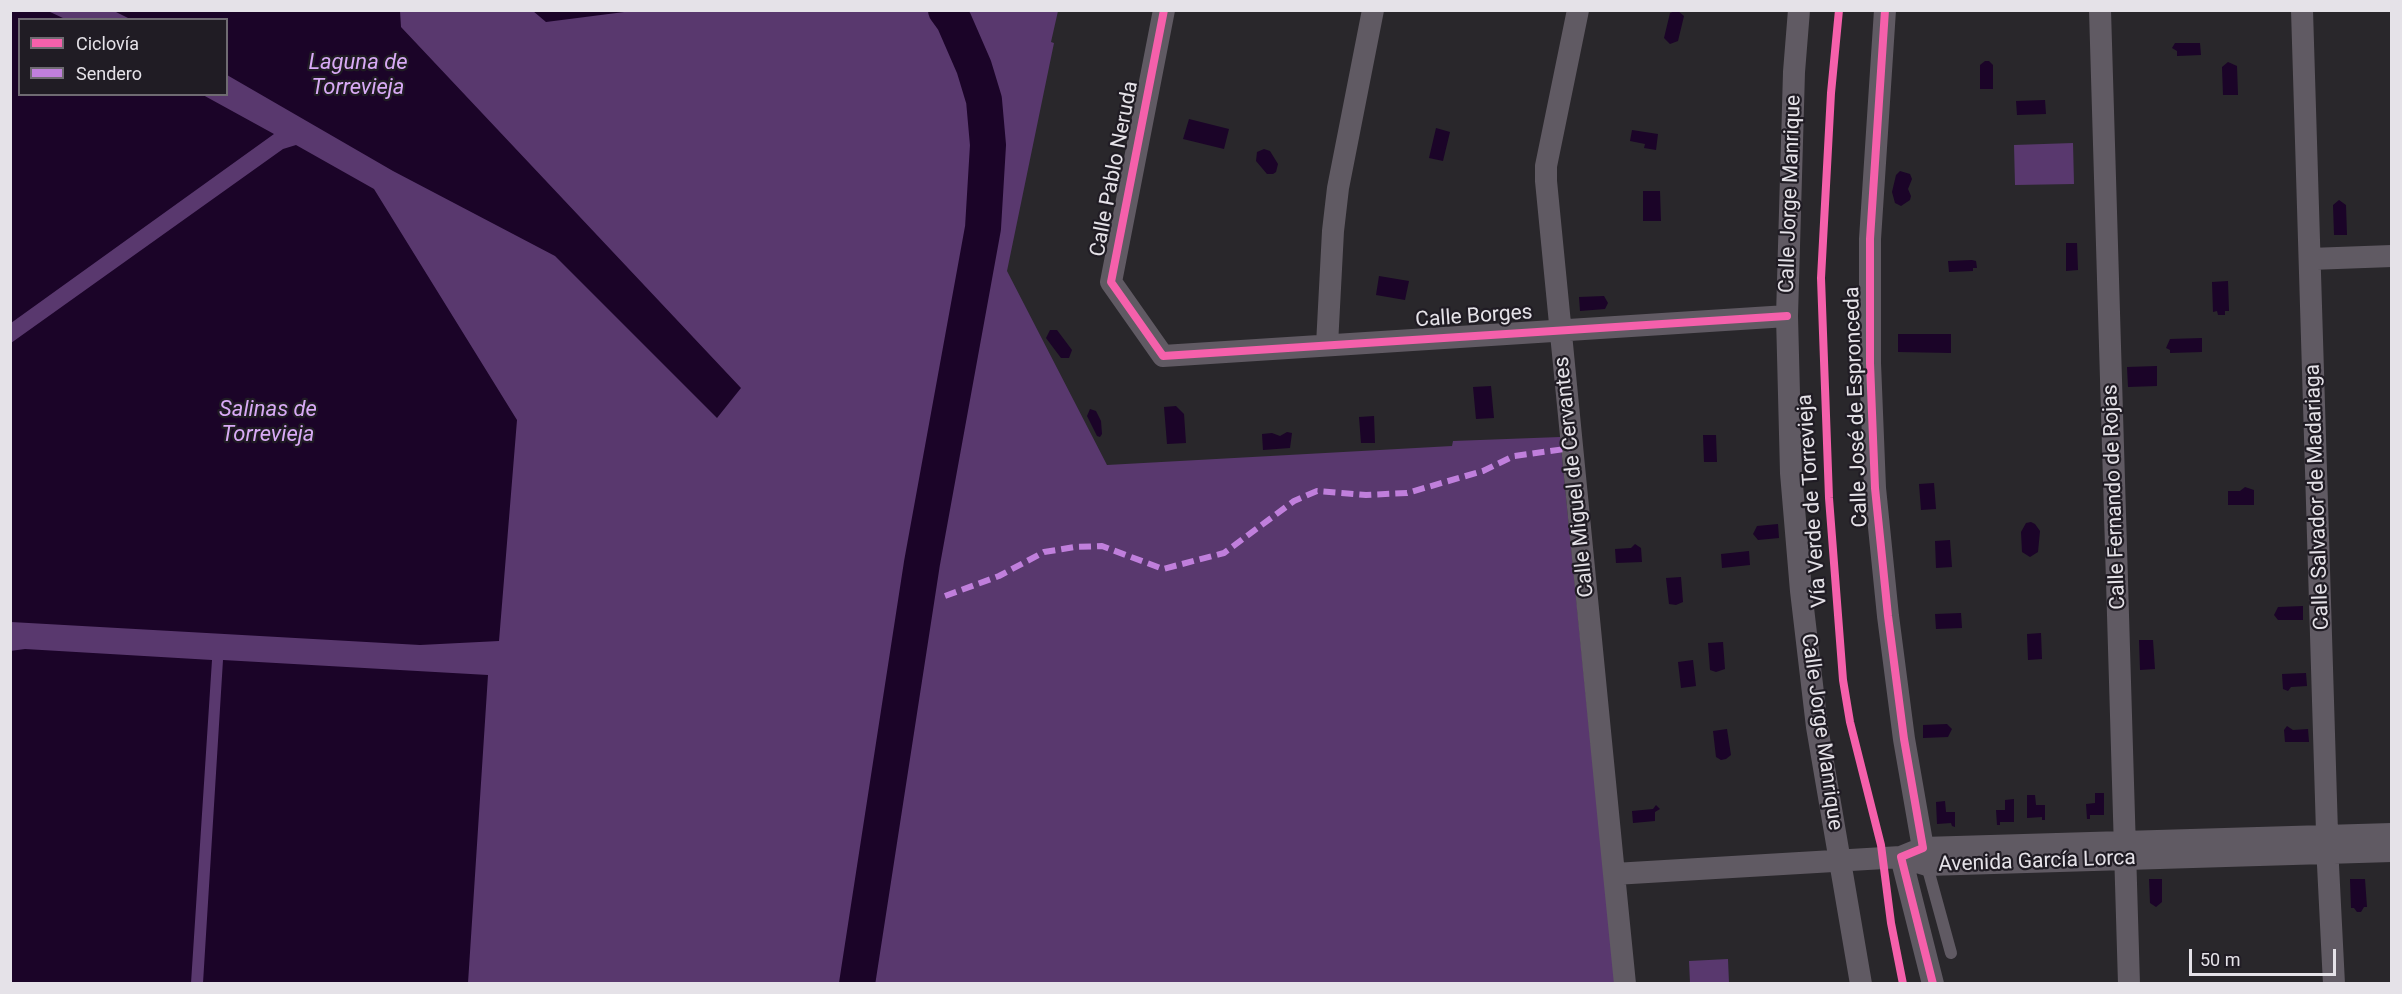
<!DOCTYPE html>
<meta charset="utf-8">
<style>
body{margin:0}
#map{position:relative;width:2402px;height:994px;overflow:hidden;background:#29272b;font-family:Roboto,sans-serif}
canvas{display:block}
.frame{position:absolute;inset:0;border:12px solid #e5e2e8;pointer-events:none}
.legend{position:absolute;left:18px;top:18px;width:210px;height:78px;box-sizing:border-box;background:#201c24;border:2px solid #6f6b72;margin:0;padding:8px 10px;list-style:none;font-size:18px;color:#e5e2e8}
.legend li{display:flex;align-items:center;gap:12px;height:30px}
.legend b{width:30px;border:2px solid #6f6b72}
.scale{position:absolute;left:2189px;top:949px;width:147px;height:27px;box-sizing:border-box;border:3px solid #e5e2e8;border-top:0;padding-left:8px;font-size:18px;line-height:21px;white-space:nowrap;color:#e5e2e8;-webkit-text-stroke:4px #201c24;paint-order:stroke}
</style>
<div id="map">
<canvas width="2402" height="994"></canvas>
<div class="frame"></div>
<ul class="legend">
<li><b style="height:8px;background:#f560ab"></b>Ciclovía</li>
<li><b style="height:8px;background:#c07fdc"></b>Sendero</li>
</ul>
<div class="scale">50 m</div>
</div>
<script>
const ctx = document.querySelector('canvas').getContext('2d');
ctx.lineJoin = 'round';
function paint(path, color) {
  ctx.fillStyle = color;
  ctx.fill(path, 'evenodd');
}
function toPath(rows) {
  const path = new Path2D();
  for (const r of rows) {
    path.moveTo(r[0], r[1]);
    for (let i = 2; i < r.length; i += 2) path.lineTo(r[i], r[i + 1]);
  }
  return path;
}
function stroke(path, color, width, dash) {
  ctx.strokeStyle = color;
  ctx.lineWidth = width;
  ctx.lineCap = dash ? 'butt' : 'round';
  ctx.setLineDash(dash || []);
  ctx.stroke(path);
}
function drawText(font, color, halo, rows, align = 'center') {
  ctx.font = font + ' Roboto,sans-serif';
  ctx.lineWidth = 4.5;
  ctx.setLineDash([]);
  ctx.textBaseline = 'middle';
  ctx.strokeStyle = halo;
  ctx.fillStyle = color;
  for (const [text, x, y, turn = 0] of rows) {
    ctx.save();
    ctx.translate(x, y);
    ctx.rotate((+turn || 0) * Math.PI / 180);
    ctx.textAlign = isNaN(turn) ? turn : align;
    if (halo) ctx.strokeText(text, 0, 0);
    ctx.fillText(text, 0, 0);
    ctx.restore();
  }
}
paint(toPath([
 [10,11,1058,11,1051,42,1054,43,1007,271,1107,465,1452,446,1453,441,1560,437,1615,983,11,983],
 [20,20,226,20,226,94,20,94],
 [2073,143,2074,184,2015,185,2014,145],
 [1728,959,1729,983,1690,983,1689,961]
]), '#59386e');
paint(toPath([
 [11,10,48,11,65,19,20,20,20,94,203,95,274,134,11,323],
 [114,11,400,11,401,27,741,388,717,418,555,256,393,171,227,75,226,20,130,19],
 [533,11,632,11,546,22],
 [1675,11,1678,11,1684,16,1678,41,1670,44,1664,38,1670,13],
 [2175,43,2200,43,2201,55,2177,56,2177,51,2172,48],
 [1985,61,1989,61,1993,65,1993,89,1980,89,1980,65],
 [2228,62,2237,66,2238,95,2223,95,2222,67],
 [2045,100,2046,114,2017,115,2016,101],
 [1189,119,1229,129,1224,149,1183,139],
 [1436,128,1450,132,1443,161,1429,158],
 [1632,130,1658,134,1656,150,1644,148,1645,144,1630,141],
 [296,145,374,189,517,420,499,641,420,645,11,622,11,343,283,149],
 [1264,149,1270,151,1278,164,1276,172,1273,174,1267,174,1256,161,1257,152],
 [1900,171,1910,174,1912,179,1908,189,1911,196,1910,200,1901,206,1895,203,1892,192,1896,175],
 [1643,191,1660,191,1661,221,1643,221],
 [2339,200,2346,205,2347,235,2334,235,2333,205],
 [2066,243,2077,243,2078,270,2066,271],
 [1972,260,1976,261,1977,268,1973,268,1973,271,1949,272,1948,261],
 [1379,276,1409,281,1405,300,1376,295],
 [2228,281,2229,311,2225,311,2225,315,2218,315,2217,311,2213,312,2212,282],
 [1604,296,1608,303,1605,309,1580,311,1579,297],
 [1050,330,1057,330,1072,350,1069,358,1061,358,1046,338],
 [1898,334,1951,334,1951,353,1898,352],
 [2202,338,2202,352,2170,353,2170,350,2166,348,2170,339],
 [2157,366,2157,386,2128,387,2127,367],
 [1491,386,1494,418,1476,419,1473,387],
 [1176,406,1184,414,1186,443,1167,444,1164,407],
 [1090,409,1096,411,1101,421,1102,434,1100,437,1097,436,1087,416],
 [1374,416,1375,443,1361,443,1359,417],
 [1287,432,1292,433,1290,448,1263,450,1262,434,1272,433,1280,436],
 [1703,435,1716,435,1717,462,1704,462],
 [1934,483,1936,509,1921,510,1919,484],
 [2245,487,2254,490,2254,505,2228,505,2228,491,2240,491],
 [2031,522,2035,524,2040,531,2038,552,2030,557,2022,552,2021,532,2026,523],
 [1778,524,1779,538,1758,540,1753,534,1757,526],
 [1950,540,1952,567,1936,568,1935,541],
 [1635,544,1641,548,1642,562,1616,563,1615,549,1631,548],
 [1749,551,1750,565,1722,568,1721,554],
 [1681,577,1683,602,1676,605,1669,604,1666,578],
 [2303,606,2303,620,2278,620,2274,615,2278,607],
 [1961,613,1962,628,1936,629,1935,614],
 [2041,633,2042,659,2028,660,2027,634],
 [2139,640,2153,640,2155,669,2140,670],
 [1723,642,1725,669,1716,672,1710,670,1708,643],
 [25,649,212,660,191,983,11,983,10,651],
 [223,660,488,675,468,983,203,983],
 [1693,660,1696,686,1681,688,1678,662],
 [2306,673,2307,686,2291,687,2288,691,2283,689,2282,674],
 [1947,724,1952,729,1948,737,1923,738,1923,725],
 [2287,726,2293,730,2308,729,2309,742,2285,742,2284,730],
 [1727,729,1731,755,1726,759,1721,760,1716,757,1713,731],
 [2095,793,2104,793,2104,815,2090,815,2090,819,2087,819,2086,804,2095,803],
 [2027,795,2035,795,2036,805,2045,805,2045,820,2042,820,2042,817,2027,818],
 [2014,799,2014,822,2000,822,2000,825,1997,825,1996,810,2005,810,2005,800],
 [1945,801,1946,812,1955,812,1955,827,1952,826,1951,823,1937,824,1936,802],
 [1656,805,1660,809,1655,812,1655,821,1633,823,1632,811,1653,809],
 [2149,879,2162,879,2162,902,2156,907,2150,903],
 [2350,879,2365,879,2367,907,2364,907,2361,912,2357,912,2354,908,2351,908]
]), '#1b0428');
stroke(toPath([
 [857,984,922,563,983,228,988,145,984,100,974,67,954,21,946,10]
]), '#1b0428', 36);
stroke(toPath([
 [1926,862,1951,953]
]), '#605a63', 12);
stroke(toPath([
 [1164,10,1111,282,1163,356,1787,316],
 [1578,10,1546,166,1546,181,1614,874],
 [1799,10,1794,72,1787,316,1791,473,1801,591,1817,727,1861,984],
 [1885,10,1870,239,1870,363,1875,488,1888,616,1904,739,1923,848,1901,857,1933,984],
 [2100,10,2129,984],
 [2302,10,2328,865,2334,984],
 [2310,259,2392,256],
 [1327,345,1333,231,1338,188,1373,10],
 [1923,848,2392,834],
 [1625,984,1614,874,1901,857,1927,865,2392,851]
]), '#605a63', 22);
stroke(toPath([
 [945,596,999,576,1044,552,1075,547,1102,546,1163,569,1224,553,1294,501,1317,491,1366,495,1407,493,1483,471,1514,456,1572,448]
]), '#c07fdc', 6, [12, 6]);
stroke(toPath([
 [1164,10,1111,282,1163,356,1787,316],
 [1839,10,1831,93,1821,278,1829,498,1843,680,1850,722,1881,845,1891,923,1903,984],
 [1885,10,1870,239,1870,363,1875,488,1888,616,1904,739,1923,848,1901,857,1933,984]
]), '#f560ab', 8);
drawText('21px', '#e5e2e8', '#201c24', [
 ["Calle Pablo Neruda",1115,169,-79],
 ["Calle Jorge Manrique",1791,194,-88],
 ["Calle Borges",1474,317,-4],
 ["Calle José de Espronceda",1857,407,-92],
 ["Calle Miguel de Cervantes",1575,477,-96],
 ["Calle Fernando de Rojas",2115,497,-92],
 ["Calle Salvador de Madariaga",2318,497,-92],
 ["Vía Verde de Torrevieja",1813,501,-94],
 ["Calle Jorge Manrique",1821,732,82],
 ["Avenida García Lorca",2037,862,-2]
]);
drawText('italic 22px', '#d8aaf5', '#201c24', [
 ["Laguna de",358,63],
 ["Torrevieja",358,88],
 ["Salinas de",268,410],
 ["Torrevieja",268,435]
]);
</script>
